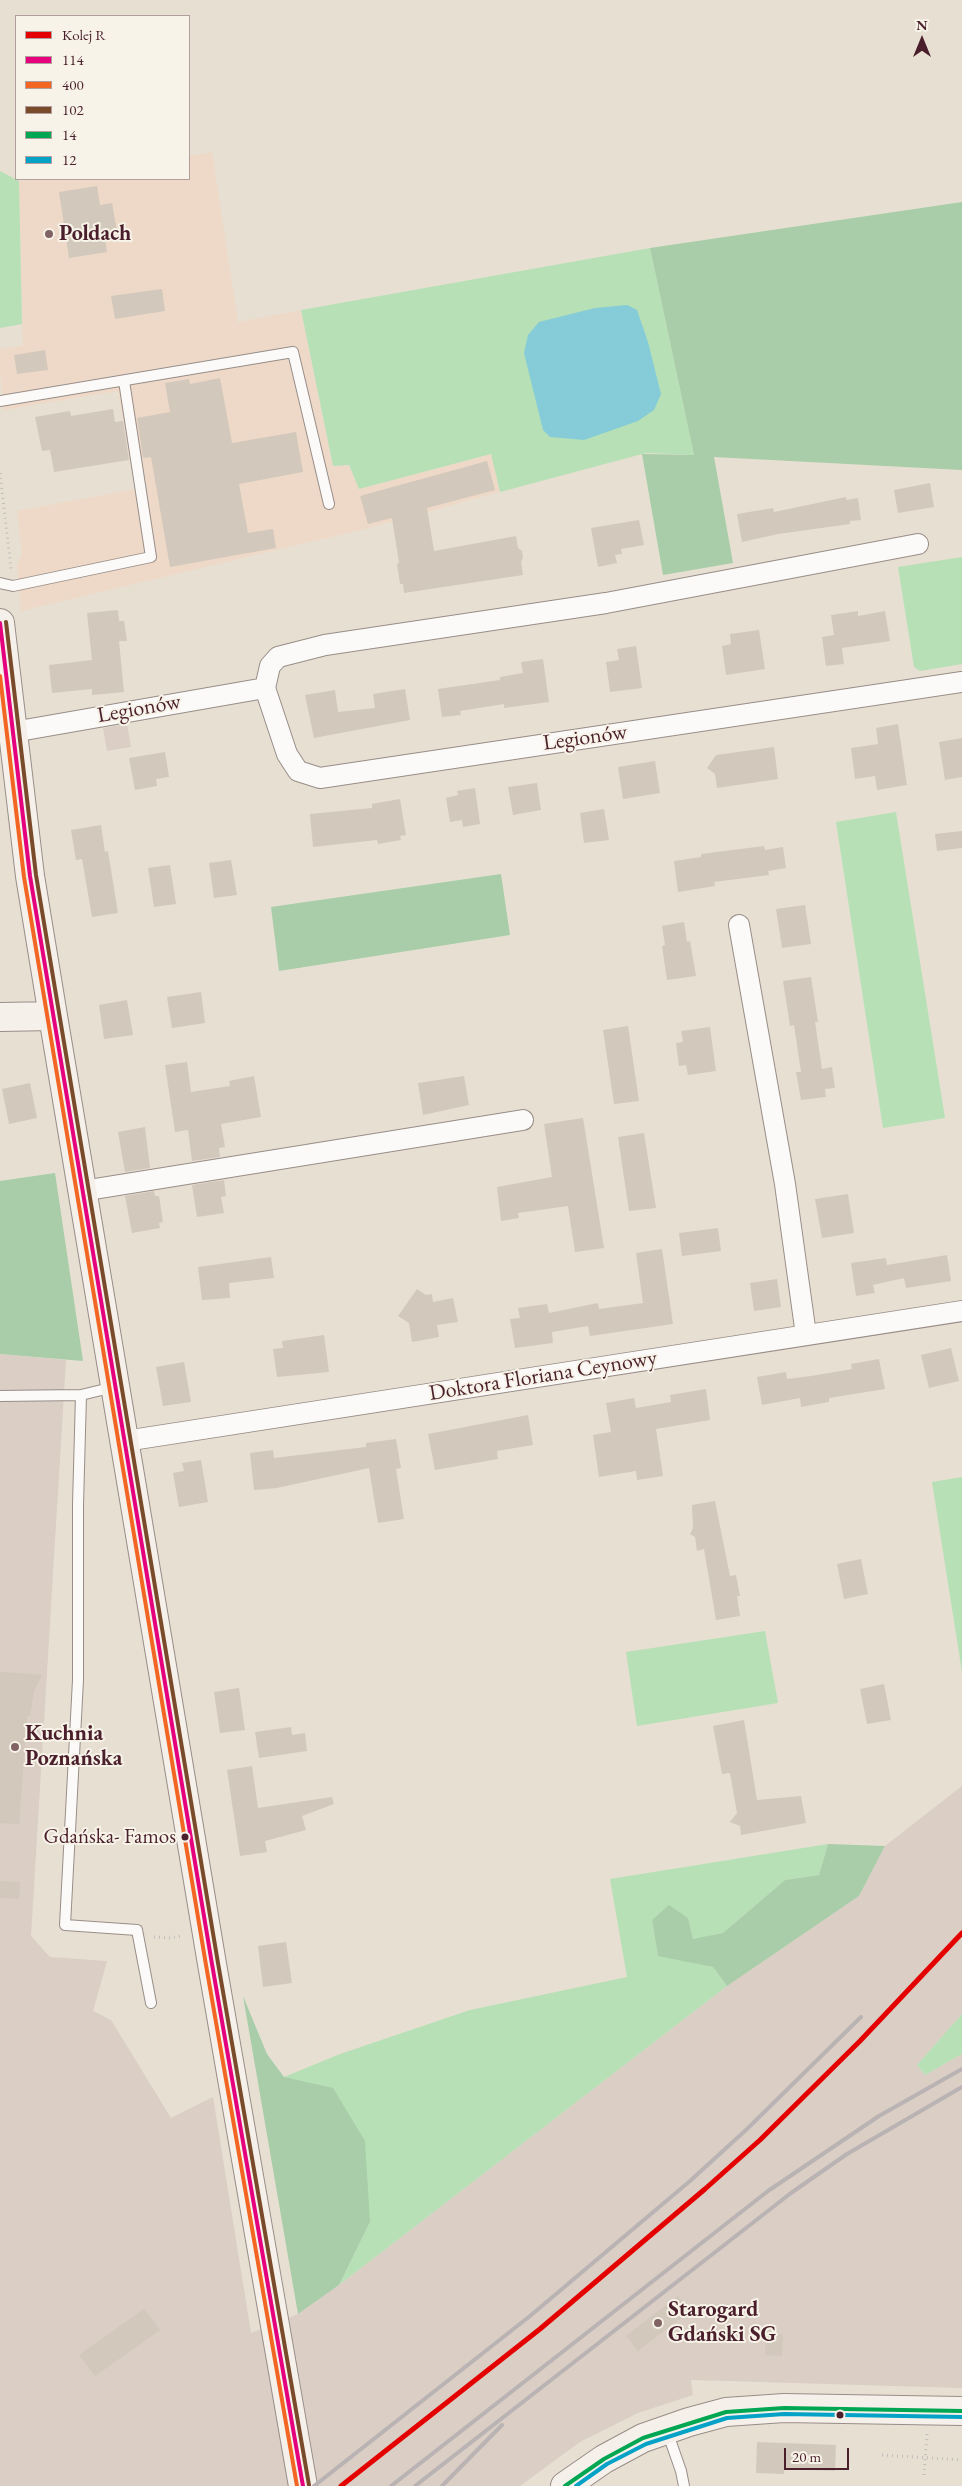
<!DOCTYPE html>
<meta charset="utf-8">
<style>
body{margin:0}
#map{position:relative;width:962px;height:2486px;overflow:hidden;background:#e7e0d2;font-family:"EB Garamond",serif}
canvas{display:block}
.legend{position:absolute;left:15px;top:15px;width:175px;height:165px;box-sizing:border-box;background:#f7f3e8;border:1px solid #b29e9c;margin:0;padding:6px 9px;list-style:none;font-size:15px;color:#4a1f2b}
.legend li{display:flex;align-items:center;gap:10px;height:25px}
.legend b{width:25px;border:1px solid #b29e9c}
.north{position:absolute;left:897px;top:15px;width:50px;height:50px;-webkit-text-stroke:4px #f7f3e8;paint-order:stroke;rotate:0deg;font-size:14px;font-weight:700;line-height:20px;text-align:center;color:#4a1f2b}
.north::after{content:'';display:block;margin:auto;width:18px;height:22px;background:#4a1f2b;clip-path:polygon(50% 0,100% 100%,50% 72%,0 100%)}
.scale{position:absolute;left:784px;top:2448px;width:65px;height:22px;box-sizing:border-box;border:2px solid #4a1f2b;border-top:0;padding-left:6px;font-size:15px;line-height:18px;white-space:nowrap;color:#4a1f2b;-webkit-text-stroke:4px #f7f3e8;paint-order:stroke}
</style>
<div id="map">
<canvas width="962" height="2486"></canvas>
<ul class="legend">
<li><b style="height:6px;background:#e50000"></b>Kolej R</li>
<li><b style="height:6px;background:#e5007d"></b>114</li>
<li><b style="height:6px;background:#f26522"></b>400</li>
<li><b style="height:6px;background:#7a4b2a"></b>102</li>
<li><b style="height:6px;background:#00a651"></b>14</li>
<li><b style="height:6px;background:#04a2c6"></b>12</li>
</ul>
<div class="north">N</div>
<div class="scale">20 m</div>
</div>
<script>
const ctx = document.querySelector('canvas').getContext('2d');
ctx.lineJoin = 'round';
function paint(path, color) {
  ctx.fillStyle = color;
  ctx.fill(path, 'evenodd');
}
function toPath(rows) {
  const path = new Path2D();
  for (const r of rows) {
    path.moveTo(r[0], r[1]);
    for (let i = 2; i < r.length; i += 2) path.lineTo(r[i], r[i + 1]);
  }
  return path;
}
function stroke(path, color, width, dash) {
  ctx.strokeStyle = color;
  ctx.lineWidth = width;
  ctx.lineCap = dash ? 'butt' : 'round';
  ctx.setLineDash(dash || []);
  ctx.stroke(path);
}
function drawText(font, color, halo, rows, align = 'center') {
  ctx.font = font + ' "EB Garamond",serif';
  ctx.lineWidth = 4;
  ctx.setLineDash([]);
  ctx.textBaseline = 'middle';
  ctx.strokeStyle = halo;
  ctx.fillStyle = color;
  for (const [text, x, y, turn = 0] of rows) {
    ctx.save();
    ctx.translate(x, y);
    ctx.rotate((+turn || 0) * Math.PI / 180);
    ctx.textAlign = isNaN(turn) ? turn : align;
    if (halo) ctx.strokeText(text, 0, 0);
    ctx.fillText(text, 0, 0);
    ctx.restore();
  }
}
paint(toPath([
 [212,152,238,322,301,310,333,466,349,465,359,489,491,454,500,492,365,529,21,611,17,565,22,554,17,511,135,489,118,391,4,410,0,375,0,349,23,346,19,181,37,179,189,179,189,156]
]), '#eed9c8');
paint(toPath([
 [127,724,131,747,107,751,103,728],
 [0,1354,66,1360,31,1936,50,1957,107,1961,93,2011,111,2020,171,2118,213,2097,251,2333,298,2314,339,2285,727,1986,859,1896,885,1846,962,1786,962,2014,917,2065,925,2075,962,2054,962,2388,691,2380,693,2395,638,2413,580,2442,520,2486,0,2486]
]), '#dacec5');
paint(toPath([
 [0,171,19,181,22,324,0,328],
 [650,248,694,455,646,453,500,492,491,454,359,489,349,465,333,466,301,310],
 [962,557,962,664,920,671,914,667,898,567],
 [896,812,945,1118,883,1128,836,822],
 [962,1477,962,1672,932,1482],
 [765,1631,778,1703,637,1726,626,1652],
 [828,1844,819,1875,785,1880,723,1933,693,1940,688,1918,669,1906,652,1920,658,1955,713,1967,727,1986,339,2285,370,2222,284,2077,340,2054,470,2010,627,1977,610,1879],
 [962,2014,962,2054,925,2075,917,2065]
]), '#b7e0b6');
paint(toPath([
 [962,202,962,470,714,457,733,563,663,575,642,454,694,455,650,248],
 [501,874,510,935,279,971,271,907],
 [55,1173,83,1361,0,1354,0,1181],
 [828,1844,885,1846,859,1896,727,1986,713,1967,658,1956,652,1920,669,1905,688,1918,693,1939,723,1933,785,1880,819,1875],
 [243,1996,267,2054,284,2077,333,2088,365,2141,370,2222,339,2285,298,2314]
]), '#a8cda8');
paint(toPath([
 [627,305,637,310,648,342,661,394,654,410,638,421,584,440,550,437,543,430,524,353,528,335,539,322,595,308]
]), '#86ccd8');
paint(toPath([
 [97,186,100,205,112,203,117,231,104,234,107,252,69,258,59,192],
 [162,289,165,311,115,319,111,296],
 [45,350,48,370,17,374,14,355],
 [220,378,232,443,296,432,303,472,239,484,248,533,273,529,276,548,170,567,151,457,143,458,137,418,170,412,165,383,189,379,190,384],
 [113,409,115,422,123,421,129,460,54,472,50,450,42,451,35,417,70,411,71,416],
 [487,461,495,490,427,508,434,551,516,536,518,548,522,551,523,558,521,562,523,575,404,593,403,584,400,584,397,564,399,563,392,518,368,524,360,496],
 [930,483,934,507,898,513,894,490],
 [846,497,846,500,858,498,861,520,850,521,850,524,778,534,742,542,737,514,773,508,774,512],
 [639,520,644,545,621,549,622,554,615,555,617,563,598,567,591,528],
 [118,610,119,621,124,621,127,641,119,641,124,692,92,695,92,689,52,693,49,665,92,660,87,613],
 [858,611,858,616,885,611,890,641,842,648,844,664,826,666,822,637,834,635,831,615],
 [759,630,765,669,726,675,722,646,731,644,730,634],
 [636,646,642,688,610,692,606,662,619,660,617,649],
 [543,659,549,702,504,708,504,704,460,711,461,715,442,717,438,689,500,680,500,677,523,673,521,662],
 [405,689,410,720,314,738,305,695,335,690,338,712,375,708,373,694],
 [898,724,907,785,877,790,875,776,855,779,851,748,878,744,876,728],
 [962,738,962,777,945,780,939,742],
 [774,747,778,779,717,788,715,774,707,768,716,755],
 [165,752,169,777,156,779,157,786,135,790,129,758],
 [655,761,660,793,623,799,618,767],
 [537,783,541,810,513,815,508,787],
 [475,788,480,824,463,827,462,820,450,822,446,798,458,795,457,791],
 [400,799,406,835,400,836,401,840,378,844,377,840,313,847,310,814,372,808,372,804],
 [604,809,609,840,584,843,580,813],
 [101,825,105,852,108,851,118,913,92,917,82,859,76,860,71,830],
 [962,831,962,848,937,851,935,834],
 [764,846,765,850,783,847,786,868,768,871,769,875,714,882,715,886,678,892,674,861,701,857,701,854],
 [231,860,237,895,214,898,209,863],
 [170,865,176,904,154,907,148,868],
 [805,905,811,944,782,948,776,909],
 [684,922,687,942,690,941,696,976,667,980,662,946,665,945,662,926],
 [811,977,818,1022,815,1022,822,1069,832,1067,835,1088,825,1089,826,1097,801,1100,796,1072,801,1072,794,1025,790,1026,783,981],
 [201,992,205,1023,172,1028,167,997],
 [127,1000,133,1035,104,1039,99,1005],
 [628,1026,639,1101,614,1104,603,1030],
 [710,1027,716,1071,688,1075,686,1065,679,1066,676,1043,683,1042,681,1031],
 [187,1062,191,1092,230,1086,229,1081,254,1076,261,1117,221,1124,225,1147,219,1148,220,1157,192,1161,188,1130,175,1132,165,1065],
 [464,1076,469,1105,423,1115,418,1083],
 [30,1083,37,1118,9,1124,2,1089],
 [583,1118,604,1248,575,1252,568,1206,518,1213,519,1218,501,1221,497,1187,552,1177,544,1124],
 [145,1127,150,1168,125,1172,118,1132],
 [644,1133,656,1208,629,1211,618,1137],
 [224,1180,226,1196,221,1197,224,1213,197,1217,192,1185],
 [154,1191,155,1196,159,1196,163,1222,159,1223,160,1228,132,1233,125,1196],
 [848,1194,854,1233,822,1238,815,1199],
 [718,1228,721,1251,682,1256,679,1233],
 [662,1249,673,1324,590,1336,588,1326,552,1332,553,1343,515,1348,510,1319,520,1318,518,1308,547,1304,549,1313,598,1303,599,1309,643,1303,636,1253],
 [947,1255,951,1281,906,1288,904,1278,873,1285,875,1293,856,1296,851,1263,886,1258,887,1265],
 [271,1257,274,1278,229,1283,230,1298,202,1300,198,1267],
 [777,1279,781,1307,754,1311,750,1283],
 [417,1289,426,1295,432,1294,433,1302,453,1298,458,1322,437,1325,439,1337,412,1342,409,1323,398,1316],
 [324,1335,329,1372,277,1377,273,1349,283,1348,282,1341],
 [951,1348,959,1381,929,1388,921,1355],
 [879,1359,885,1389,829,1398,829,1402,801,1407,800,1398,762,1405,757,1377,786,1372,787,1379,811,1376,852,1369,851,1364],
 [184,1362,191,1402,163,1406,156,1367],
 [706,1389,710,1420,656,1429,663,1476,637,1480,636,1471,599,1477,593,1435,611,1432,606,1403,634,1398,636,1408,671,1402,670,1395],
 [528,1415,533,1445,497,1451,498,1459,435,1470,428,1434],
 [396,1439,401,1468,396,1469,404,1519,378,1523,369,1468,277,1488,254,1490,250,1453,273,1450,274,1458,366,1447,366,1443],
 [201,1460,208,1502,179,1507,173,1473,184,1471,182,1463],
 [715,1501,730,1576,736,1575,740,1596,737,1596,740,1616,716,1620,704,1549,697,1551,695,1537,690,1534,693,1528,692,1505],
 [861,1559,868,1594,844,1599,837,1564],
 [0,1672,42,1675,34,1691,30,1716,27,1716,19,1824,0,1823],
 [884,1684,891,1720,867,1724,860,1689],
 [239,1688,245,1730,220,1733,214,1692],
 [744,1720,757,1800,801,1796,806,1823,741,1835,740,1826,730,1822,737,1813,730,1773,722,1774,713,1726],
 [291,1727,292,1735,305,1733,307,1751,259,1758,255,1732],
 [252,1766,258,1808,332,1797,334,1804,302,1816,306,1830,265,1841,267,1852,240,1856,227,1770],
 [0,1881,20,1882,19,1899,0,1898],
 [286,1942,292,1983,263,1987,258,1946],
 [678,2296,690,2311,638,2351,626,2336],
 [144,2309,160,2330,95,2376,79,2355],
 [766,2333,783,2334,782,2356,765,2355],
 [757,2442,836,2445,835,2471,784,2469,784,2474,756,2473]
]), '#d2c8bb');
const lane = toPath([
 [0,401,293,352,329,504],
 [0,583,13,586,151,557,124,381],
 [81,1395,78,1505,78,1680,65,1925,137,1930,151,2003],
 [0,1396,81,1395,114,1387],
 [667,2431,681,2471,684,2486]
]);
const street = toPath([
 [918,544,606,603,325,645,278,657,270,666,265,688,287,754,298,771,320,778,962,682],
 [13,732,265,688],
 [739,925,785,1184,806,1335],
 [82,1191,523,1120],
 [125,1441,962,1311]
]);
const secondary = toPath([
 [0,623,30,876,53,1016,212,1964,303,2486],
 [0,1017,53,1016],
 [565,2486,604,2459,643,2438,689,2422,726,2412,784,2408,962,2411]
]);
stroke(lane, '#988d88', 12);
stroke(street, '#988d88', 22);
stroke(secondary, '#988d88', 30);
stroke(toPath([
 [0,473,11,569],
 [154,1937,169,1938,182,1936],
 [882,2455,962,2460],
 [924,2475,927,2434]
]), '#c2bcbb', 3, [1, 4]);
stroke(lane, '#fbfaf8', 10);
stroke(street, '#fbfaf8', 20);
stroke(secondary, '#f5f0ea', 28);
stroke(toPath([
 [314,2486,530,2316,690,2181,747,2129,861,2017],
 [391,2486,768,2191,879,2116,962,2069],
 [415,2486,791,2193,847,2154,962,2087],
 [442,2486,502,2425]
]), '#b9b3b3', 4);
stroke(toPath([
 [0,623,30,876,212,1964,303,2486]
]), '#e5007d', 4);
stroke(toPath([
 [0,676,24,877,206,1965,297,2486]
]), '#f26522', 4);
stroke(toPath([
 [6,622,36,875,218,1963,309,2485]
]), '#7a4b2a', 4);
stroke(toPath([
 [565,2486,604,2459,643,2438,726,2412,784,2408,962,2411]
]), '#00a651', 4);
stroke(toPath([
 [576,2486,607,2464,646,2444,727,2418,784,2414,962,2417]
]), '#04a2c6', 4);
stroke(toPath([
 [341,2486,540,2329,705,2189,760,2140,860,2041,962,1933]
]), '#e50000', 5);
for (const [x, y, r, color] of [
 [49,234,5,"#816365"],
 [15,1747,5,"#816365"],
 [185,1837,4.5,"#4a1f2b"],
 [658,2323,5,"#816365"],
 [840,2415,4.5,"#4a1f2b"]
]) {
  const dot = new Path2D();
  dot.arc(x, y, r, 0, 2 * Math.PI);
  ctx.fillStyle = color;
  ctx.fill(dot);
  stroke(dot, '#f7f3e8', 2);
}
drawText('21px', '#4a1f2b', '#f7f3e8', [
 ["Gdańska- Famos",176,1837]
], 'right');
drawText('bold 22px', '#4a1f2b', '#f7f3e8', [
 ["Poldach",59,234],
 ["Kuchnia",25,1734],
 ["Poznańska",25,1759],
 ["Starogard",668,2310],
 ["Gdański SG",668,2335]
], 'left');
drawText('22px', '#4a1f2b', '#f7f3e8', [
 ["Legionów",139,709,-10],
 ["Legionów",585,738,-8],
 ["Doktora Floriana Ceynowy",543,1376,-9]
]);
</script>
